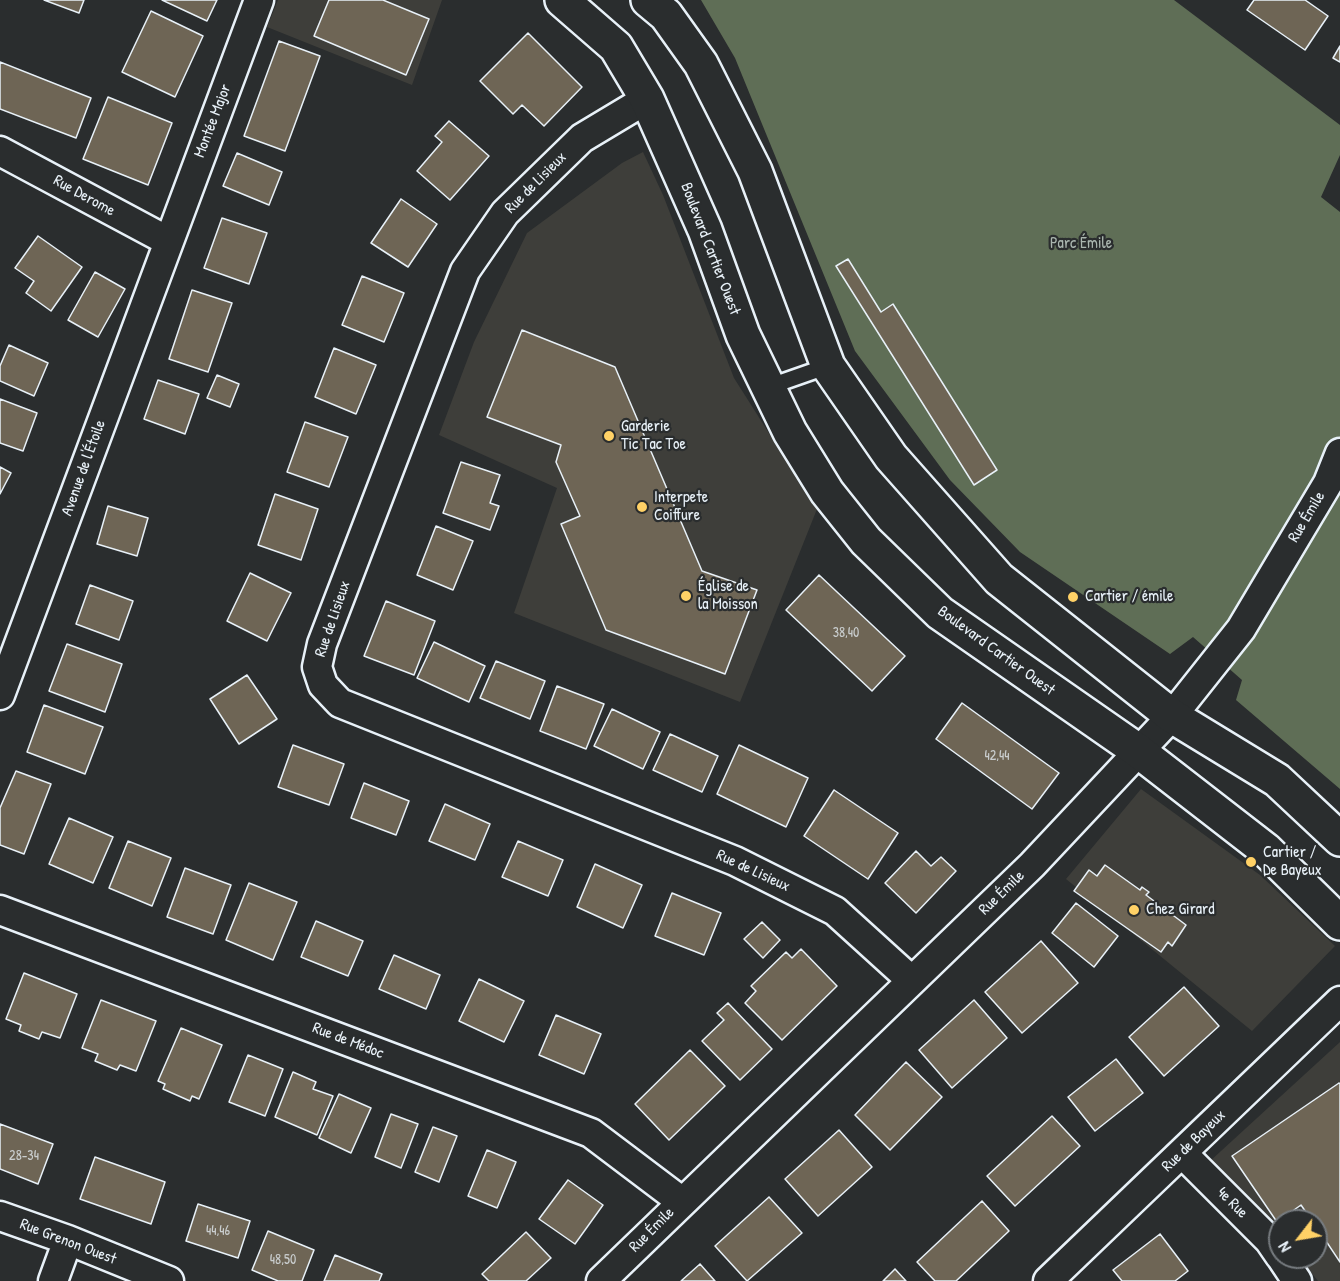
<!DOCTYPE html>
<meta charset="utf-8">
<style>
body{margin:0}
#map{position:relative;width:1340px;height:1281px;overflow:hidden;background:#2a2d2e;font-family:"Patrick Hand",sans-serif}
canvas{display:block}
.north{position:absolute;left:1268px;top:1209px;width:60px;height:60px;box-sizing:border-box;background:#2a2d2e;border:2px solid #767b7f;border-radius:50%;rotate:239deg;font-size:16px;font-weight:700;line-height:24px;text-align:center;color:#e8f1f8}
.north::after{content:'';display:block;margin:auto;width:21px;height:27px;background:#ffd166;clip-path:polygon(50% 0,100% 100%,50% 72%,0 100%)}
</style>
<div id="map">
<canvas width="1340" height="1281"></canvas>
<div class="north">N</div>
</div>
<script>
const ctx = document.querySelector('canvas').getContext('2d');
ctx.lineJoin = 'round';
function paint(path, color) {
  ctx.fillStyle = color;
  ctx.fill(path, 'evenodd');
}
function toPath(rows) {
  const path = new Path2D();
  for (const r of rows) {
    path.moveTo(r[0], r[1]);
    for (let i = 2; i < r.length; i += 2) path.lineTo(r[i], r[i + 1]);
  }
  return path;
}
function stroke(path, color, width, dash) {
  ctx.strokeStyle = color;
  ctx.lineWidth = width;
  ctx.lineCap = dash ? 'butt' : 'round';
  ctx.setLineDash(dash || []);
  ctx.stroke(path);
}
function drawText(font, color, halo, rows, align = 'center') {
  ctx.font = font + ' "Patrick Hand",sans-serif';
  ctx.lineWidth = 4.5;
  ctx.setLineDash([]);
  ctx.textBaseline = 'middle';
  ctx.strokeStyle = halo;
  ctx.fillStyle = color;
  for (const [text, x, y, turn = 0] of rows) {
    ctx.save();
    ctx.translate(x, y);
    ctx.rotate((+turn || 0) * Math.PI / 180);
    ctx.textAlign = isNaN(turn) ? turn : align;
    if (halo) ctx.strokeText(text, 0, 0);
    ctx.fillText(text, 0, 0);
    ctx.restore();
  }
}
paint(toPath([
 [278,0,442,0,412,85,267,27],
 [643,152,663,195,734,378,817,509,740,702,514,613,557,488,439,435,474,342,527,233,622,163],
 [1141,789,1260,875,1335,946,1252,1031,1066,879],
 [1340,1042,1340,1281,1318,1281,1299,1257,1316,1257,1316,1221,1280,1221,1280,1233,1266,1215,1209,1162]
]), '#3e3e3a');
paint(toPath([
 [701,0,1174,0,1340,125,1340,155,1321,197,1340,212,1340,789,1236,700,1242,680,1193,637,1170,654,1020,552,950,480,855,351,735,58]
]), '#5f6e56');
const building = toPath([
 [44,0,84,0,79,13,44,0],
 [162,0,217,0,207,21,162,0],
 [329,0,383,0,429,19,406,75,314,36,329,0],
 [1254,0,1305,0,1328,16,1305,50,1247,10,1254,0],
 [151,11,203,36,175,97,122,72,151,11],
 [528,33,582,87,544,126,522,105,513,114,480,81,528,33],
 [279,41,320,56,285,151,244,136,279,41],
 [1340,46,1340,62,1333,58,1340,46],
 [0,62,91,98,76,138,0,109,0,62],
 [108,97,172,123,148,185,83,159,108,97],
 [449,121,489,156,450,200,417,171,442,142,435,136,449,121],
 [237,153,282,172,269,205,223,186,237,153],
 [401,199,437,224,408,267,371,243,401,199],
 [222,218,267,233,249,284,204,268,222,218],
 [38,236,82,267,51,311,26,293,34,281,15,268,38,236],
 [848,259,881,312,893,304,997,470,974,485,836,266,848,259],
 [95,272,125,289,98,337,68,320,95,272],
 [362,276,404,293,384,342,342,325,362,276],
 [192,290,232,303,208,372,169,359,192,290],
 [522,330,615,367,702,571,757,590,725,674,606,630,561,524,580,516,556,462,561,445,487,417,522,330],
 [9,345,48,363,34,396,0,381,0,366,9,345],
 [334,348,376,365,356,414,315,397,334,348],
 [217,375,239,384,230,407,207,398,217,375],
 [158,380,199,394,185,434,144,419,158,380],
 [0,399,37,413,23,451,0,443,0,399],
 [305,422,348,437,329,487,287,472,305,422],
 [461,462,500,475,490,503,499,506,490,530,443,513,461,462],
 [0,467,11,473,0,494,0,467],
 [275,494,318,509,301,560,258,545,275,494],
 [108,506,148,518,137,556,97,544,108,506],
 [436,526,473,541,453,590,417,575,436,526],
 [250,573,291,593,267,641,227,621,250,573],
 [819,575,905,656,872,691,786,610,819,575],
 [90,585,133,601,119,640,76,624,90,585],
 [386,601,435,621,414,675,364,656,386,601],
 [434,642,485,666,469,702,417,678,434,642],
 [67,644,122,664,105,712,49,691,67,644],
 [496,661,545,681,530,719,480,698,496,661],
 [247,675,277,719,239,744,210,699,247,675],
 [557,686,604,704,586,749,540,731,557,686],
 [962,703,1059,773,1032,809,936,739,962,703],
 [44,705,103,727,85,774,27,752,44,705],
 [612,709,660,732,643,769,594,746,612,709],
 [670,734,718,756,702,792,653,770,670,734],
 [293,745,344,764,329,805,278,787,293,745],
 [739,745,808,778,786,827,717,794,739,745],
 [16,771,51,784,24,854,0,845,0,808,16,771],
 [364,783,409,801,396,835,351,818,364,783],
 [834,790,898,833,868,879,804,836,834,790],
 [445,804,490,824,475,860,429,841,445,804],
 [69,818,113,837,93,883,49,864,69,818],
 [128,841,171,858,152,906,109,888,128,841],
 [518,841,563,860,548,896,502,877,518,841],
 [916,851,931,866,941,857,956,871,916,913,885,883,916,851],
 [595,864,642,885,623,928,577,907,595,864],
 [1105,865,1140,890,1142,887,1149,892,1146,895,1186,925,1172,946,1168,942,1161,952,1074,891,1089,870,1097,876,1105,865],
 [185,868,231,885,213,934,167,917,185,868],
 [249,883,297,902,273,960,226,940,249,883],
 [672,893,721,913,704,955,655,936,672,893],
 [1076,903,1118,936,1094,967,1052,933,1076,903],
 [316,921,363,941,348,976,301,957,316,921],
 [762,922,780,940,763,958,744,939,762,922],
 [1041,941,1078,983,1022,1033,985,992,1041,941],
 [801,949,837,986,782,1040,745,1003,756,991,751,986,786,952,792,958,801,949],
 [394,955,440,975,426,1009,379,989,394,955],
 [24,973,77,994,60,1038,42,1032,39,1039,19,1031,21,1025,6,1019,24,973],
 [479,979,524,1001,504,1042,459,1021,479,979],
 [1184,987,1219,1026,1164,1076,1129,1037,1184,987],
 [101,1000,156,1021,136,1071,120,1065,117,1070,95,1061,98,1054,82,1048,101,1000],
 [974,1000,1007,1038,952,1088,919,1050,974,1000],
 [728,1003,772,1049,740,1080,702,1041,724,1020,717,1013,728,1003],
 [556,1015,601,1034,584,1074,539,1055,556,1015],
 [181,1028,222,1045,199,1099,192,1096,190,1101,163,1089,165,1084,158,1081,181,1028],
 [690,1050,725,1086,669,1140,635,1104,690,1050],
 [248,1055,283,1069,265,1116,229,1102,248,1055],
 [1116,1059,1143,1093,1095,1131,1068,1097,1116,1059],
 [906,1062,942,1097,890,1150,855,1115,906,1062],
 [293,1072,316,1082,313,1089,333,1096,317,1135,275,1117,293,1072],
 [1339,1083,1340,1084,1340,1262,1316,1226,1316,1221,1312,1221,1301,1205,1277,1222,1232,1156,1339,1083],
 [339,1094,371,1108,351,1153,319,1138,339,1094],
 [391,1114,418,1124,401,1168,375,1157,391,1114],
 [1052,1116,1080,1146,1015,1206,987,1176,1052,1116],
 [0,1124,53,1144,38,1184,0,1169,0,1124],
 [433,1127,457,1136,439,1182,415,1172,433,1127],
 [839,1130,872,1167,818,1216,785,1179,839,1130],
 [487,1150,516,1162,497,1208,468,1196,487,1150],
 [95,1157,165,1182,151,1224,80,1199,95,1157],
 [568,1180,603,1205,575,1244,539,1219,568,1180],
 [769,1197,802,1233,747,1281,715,1246,769,1197],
 [982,1201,1009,1231,956,1281,935,1281,917,1262,982,1201],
 [198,1204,250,1221,238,1258,186,1241,198,1204],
 [268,1231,314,1250,302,1281,278,1281,252,1270,268,1231],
 [526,1232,551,1258,526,1281,489,1281,482,1274,526,1232],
 [1160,1234,1188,1271,1175,1281,1122,1281,1113,1270,1160,1234],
 [335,1255,382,1274,379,1281,324,1281,335,1255],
 [700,1264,715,1281,681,1281,700,1264],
 [895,1269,906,1281,883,1281,895,1269]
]);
paint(building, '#6e6555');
stroke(building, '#e8f1f8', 1.5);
const service = toPath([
 [768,387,828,366]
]);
const minor = toPath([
 [647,99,582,138,505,213,465,271,322,644,317,667,323,685,340,703,735,861,835,911,911,980],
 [0,151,168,241],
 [0,695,259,0],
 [0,910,591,1133,681,1201],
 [1182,1153,1269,1240,1280,1256],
 [0,1216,68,1240,169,1281],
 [1281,1257,1297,1281],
 [53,1281,68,1240],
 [601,1281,1032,865,1172,716,1241,629,1328,483,1340,453],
 [1048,1281,1340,1001]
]);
const tertiary = toPath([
 [562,0,616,47,647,99,705,230,743,335,790,432,827,492,866,541,940,613,1137,750,1266,850,1340,923],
 [648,0,666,15,701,64,755,171,828,366,891,457,999,579,1172,716,1277,780,1340,839]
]);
stroke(service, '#e8f1f8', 20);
stroke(minor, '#e8f1f8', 33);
stroke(tertiary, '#e8f1f8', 38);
stroke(service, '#2a2d2e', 15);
stroke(minor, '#2a2d2e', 28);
stroke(tertiary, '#2a2d2e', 33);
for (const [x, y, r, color] of [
 [609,436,6,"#ffd166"],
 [642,507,6,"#ffd166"],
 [686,596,6,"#ffd166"],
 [1073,597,6,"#ffd166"],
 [1251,862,6,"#ffd166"],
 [1134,910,6,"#ffd166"]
]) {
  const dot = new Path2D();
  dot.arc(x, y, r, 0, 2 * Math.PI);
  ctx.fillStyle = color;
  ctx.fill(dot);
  stroke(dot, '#2a2d2e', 2);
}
drawText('14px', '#cacecf', null, [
 ["38,40",846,633],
 ["42,44",997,756],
 ["28-34",24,1156],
 ["44,46",218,1231],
 ["48,50",283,1260]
]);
drawText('16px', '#e8f1f8', '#2a2d2e', [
 ["Montée Major",213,121,-69],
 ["Rue de Lisieux",536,183,-45],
 ["Rue Derome",84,196,29],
 ["Boulevard Cartier Ouest",710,249,69],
 ["Avenue de l'Étoile",84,468,-70],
 ["Rue Émile",1307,517,-59],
 ["Rue de Lisieux",333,619,-71],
 ["Boulevard Cartier Ouest",996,651,36],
 ["Rue de Lisieux",753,871,25],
 ["Rue Émile",1002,893,-44],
 ["Rue de Médoc",348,1041,21],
 ["Rue de Bayeux",1194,1141,-44],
 ["4e Rue",1232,1203,45],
 ["Rue Émile",652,1230,-45],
 ["Rue Grenon Ouest",68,1242,21]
]);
drawText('16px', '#aab6af', '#2a2d2e', [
 ["Parc Émile",1081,244]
]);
drawText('16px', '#e8f1f8', '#2a2d2e', [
 ["Garderie",621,427],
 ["Tic Tac Toe",621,445],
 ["Interpete",654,498],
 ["Coiffure",654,516],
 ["Église de",698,587],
 ["la Moisson",698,605],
 ["Cartier / émile",1085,597],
 ["Cartier /",1263,853],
 ["De Bayeux",1263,871],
 ["Chez Girard",1146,910]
], 'left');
</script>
